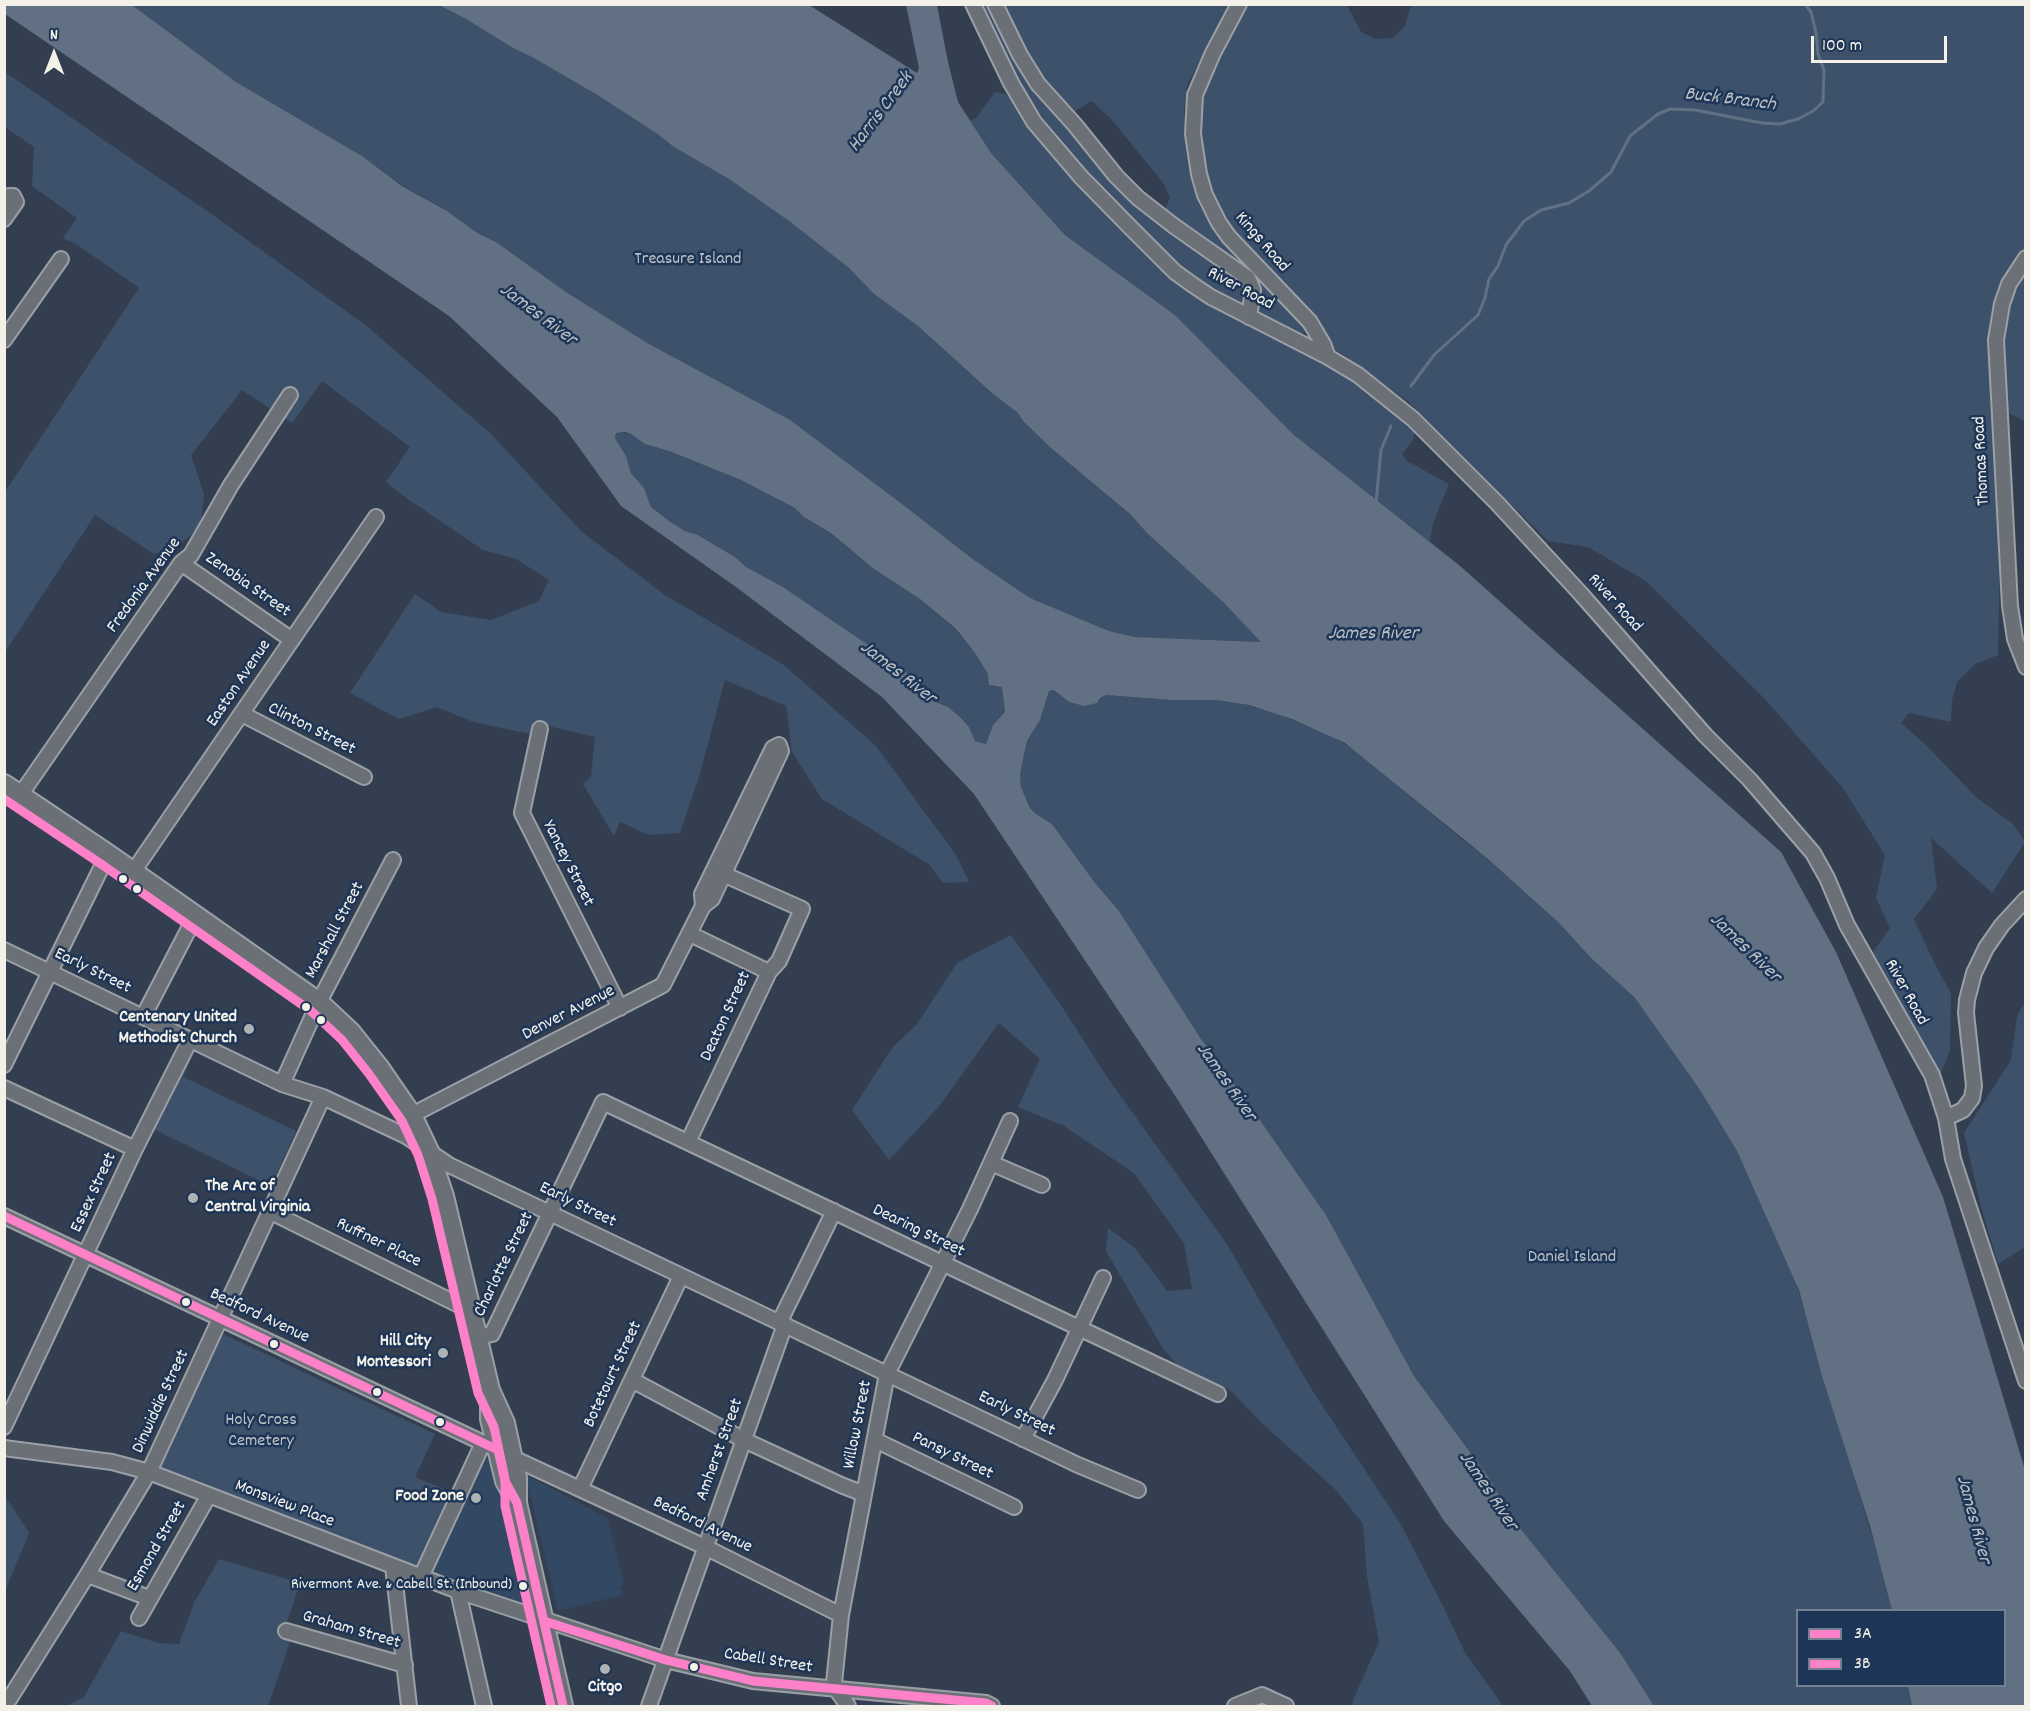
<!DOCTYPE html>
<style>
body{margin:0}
#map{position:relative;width:2030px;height:1711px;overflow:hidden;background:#333f50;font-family:Dekko,sans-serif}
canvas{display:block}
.frame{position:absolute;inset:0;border:6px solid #f4f1e8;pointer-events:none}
.legend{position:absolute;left:1796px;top:1609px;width:210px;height:78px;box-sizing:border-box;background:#1d3557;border:2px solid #738091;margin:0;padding:8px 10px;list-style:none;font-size:18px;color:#f4f1e8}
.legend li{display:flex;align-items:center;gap:12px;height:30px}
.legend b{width:30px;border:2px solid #738091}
.north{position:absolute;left:24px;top:24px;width:60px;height:60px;-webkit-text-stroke:4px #1d3557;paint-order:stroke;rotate:0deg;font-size:16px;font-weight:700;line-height:24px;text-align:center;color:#f4f1e8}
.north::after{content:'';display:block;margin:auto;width:21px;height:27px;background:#f4f1e8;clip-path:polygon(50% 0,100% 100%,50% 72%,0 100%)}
.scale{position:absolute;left:1811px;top:36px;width:136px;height:27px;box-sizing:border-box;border:3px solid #f4f1e8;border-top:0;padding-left:8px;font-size:18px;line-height:21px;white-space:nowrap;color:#f4f1e8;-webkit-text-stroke:4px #1d3557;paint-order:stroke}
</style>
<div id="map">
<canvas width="2030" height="1711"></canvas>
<div class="frame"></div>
<ul class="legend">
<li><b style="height:8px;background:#fd81c9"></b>3A</li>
<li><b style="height:8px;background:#fd81c9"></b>3B</li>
</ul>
<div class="north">N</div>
<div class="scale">100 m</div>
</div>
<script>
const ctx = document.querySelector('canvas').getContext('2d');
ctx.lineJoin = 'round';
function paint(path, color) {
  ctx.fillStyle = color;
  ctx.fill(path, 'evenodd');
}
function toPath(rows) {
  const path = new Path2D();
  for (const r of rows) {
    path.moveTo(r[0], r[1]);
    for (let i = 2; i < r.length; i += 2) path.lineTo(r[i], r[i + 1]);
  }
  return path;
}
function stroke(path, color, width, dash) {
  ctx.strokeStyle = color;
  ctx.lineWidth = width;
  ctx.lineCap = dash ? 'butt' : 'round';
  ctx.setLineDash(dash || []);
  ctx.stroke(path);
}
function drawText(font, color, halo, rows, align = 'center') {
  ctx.font = font + ' Dekko,sans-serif';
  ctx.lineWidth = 5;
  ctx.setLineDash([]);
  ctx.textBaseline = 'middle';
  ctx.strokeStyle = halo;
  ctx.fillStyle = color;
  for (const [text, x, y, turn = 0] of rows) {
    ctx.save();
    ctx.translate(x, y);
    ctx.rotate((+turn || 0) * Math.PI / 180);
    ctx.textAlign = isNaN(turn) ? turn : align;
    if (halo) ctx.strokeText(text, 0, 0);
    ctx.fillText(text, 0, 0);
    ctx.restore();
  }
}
paint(toPath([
 [485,1457,495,1461,530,1608,431,1575],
 [530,1477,607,1518,624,1585,620,1586,623,1595,558,1611,527,1480]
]), '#334863');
paint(toPath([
 [439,4,466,19,513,48,532,57,599,96,656,133,674,147,729,179,789,221,849,268,874,294,918,326,993,394,1017,412,1024,422,1051,448,1130,514,1147,533,1225,604,1262,642,1135,637,1109,631,1030,598,974,560,906,507,790,421,649,344,566,292,496,242,479,234,447,211,402,185,362,156,236,82,132,5],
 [982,5,1230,5,1187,85,1184,111,1190,166,1199,205,1222,240,1306,326,1303,334,1229,297,1184,269,1132,219,1078,161,1038,112,1013,71,996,30],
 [1092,101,1112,120,1164,184,1170,197,1164,212,1123,179,1076,120,1075,111],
 [1244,5,1347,5,1361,32,1376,39,1393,38,1405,26,1410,8,1414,5,2025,5,2025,248,2004,281,1996,302,1990,340,2000,547,1998,655,1975,664,1957,682,1952,700,1951,722,1909,713,1901,723,1925,744,1977,798,2013,824,2025,842,1992,893,1931,838,1937,889,1914,919,1932,958,1951,994,1950,1051,1941,1073,1873,952,1890,928,1876,898,1885,855,1843,788,1763,697,1646,581,1588,547,1548,541,1410,403,1327,343,1232,235,1215,206,1200,155,1199,96],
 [5,72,210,213,368,327,491,434,582,532,665,595,784,665,876,746,956,855,969,882,943,883,930,865,822,799,792,752,786,706,725,680,699,777,680,833,649,835,620,822,614,836,583,784,591,777,595,737,548,726,541,726,530,734,473,722,437,707,399,719,350,693,415,594,441,612,491,620,539,601,549,580,516,559,483,550,405,497,386,482,410,447,322,381,292,423,242,390,191,455,204,494,201,526,178,546,154,554,95,515,5,652,5,492,139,288,79,246,63,238,77,218,32,186,34,147,5,127],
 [995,92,1006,94,1081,187,1135,244,1170,275,1350,377,1389,405,1415,431,1413,440,1402,454,1407,461,1449,484,1433,523,1430,542,1294,435,1175,315,1065,235,991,153,970,121,976,118],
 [2025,274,2025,421,2008,413,2004,327,2011,302],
 [617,432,631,434,645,444,669,451,741,480,796,508,804,517,831,533,874,569,920,599,956,630,975,653,988,674,993,687,997,685,1002,686,1005,712,993,725,986,744,975,741,969,727,960,717,948,707,933,701,902,668,783,587,746,567,735,557,698,535,685,531,672,523,651,507,644,488,631,473,626,456,615,438],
 [1054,690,1069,702,1084,706,1105,695,1172,700,1217,700,1236,702,1278,714,1329,734,1357,752,1463,840,1488,859,1559,923,1591,958,1635,998,1700,1090,1737,1151,1793,1272,1884,1576,1892,1610,1798,1610,1798,1686,1908,1686,1912,1706,1654,1706,1621,1654,1512,1518,1489,1478,1414,1376,1326,1215,1241,1093,1201,1039,1119,911,1095,883,1052,824,1036,814,1030,808,1021,787,1020,774,1027,741,1040,720,1049,691],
 [1011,935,1059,1002,1107,1077,1228,1246,1312,1390,1400,1523,1443,1606,1465,1653,1503,1706,1352,1706,1353,1700,1379,1642,1367,1576,1363,1524,1336,1490,1263,1424,1229,1389,1178,1366,1162,1347,1106,1251,1108,1228,1135,1248,1167,1291,1192,1289,1184,1243,1134,1173,1064,1126,1018,1107,1040,1059,999,1023,941,1104,889,1160,852,1110,892,1048,917,1024,957,963],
 [2025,1002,2025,1247,1998,1264,1981,1207,1964,1133,2011,1060,2017,1016],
 [188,1051,194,1053,183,1077,296,1131,271,1186,151,1128],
 [223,1334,435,1434,415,1477,454,1493,418,1570,155,1471],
 [5,1496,29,1533,5,1591],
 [219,1559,300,1583,287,1622,290,1642,268,1706,69,1706,70,1704,84,1697,121,1631,158,1643,179,1644,194,1603]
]), '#3e516b');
paint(toPath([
 [4,5,132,5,236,82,362,156,402,186,447,211,479,234,496,242,566,292,649,344,790,420,906,507,974,560,1030,598,1109,631,1135,637,1261,642,1225,604,1147,533,1130,514,1051,448,1024,422,1017,412,993,394,918,326,874,294,849,268,789,221,729,179,674,147,656,133,599,96,532,57,513,48,466,19,439,5,809,5,917,73,919,68,906,5,937,5,948,62,958,102,991,153,1065,235,1175,315,1294,435,1459,565,1781,852,1836,952,1943,1197,2025,1470,2025,1706,1912,1706,1908,1686,2004,1686,2004,1610,1892,1610,1870,1526,1822,1376,1799,1290,1737,1151,1700,1090,1635,998,1591,958,1559,923,1488,859,1345,743,1292,719,1249,705,1217,700,1172,700,1106,695,1100,698,1097,703,1084,706,1069,702,1054,690,1049,691,1040,720,1027,741,1020,774,1021,787,1030,808,1036,814,1052,824,1095,883,1119,911,1201,1039,1241,1093,1326,1215,1414,1376,1489,1478,1512,1518,1621,1654,1654,1706,1592,1706,1570,1671,1444,1521,1174,1094,974,794,882,697,736,587,621,506,557,417,449,316,5,14],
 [625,432,631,434,645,444,669,451,741,480,795,508,804,517,831,533,874,569,920,599,956,629,975,653,988,674,989,685,1002,687,1005,712,993,725,986,744,975,741,969,727,960,717,948,707,933,701,902,668,783,587,746,567,735,557,698,535,685,531,672,523,651,507,644,488,631,473,626,456,615,438,616,433]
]), '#627083');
stroke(toPath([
 [1411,386,1434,355,1478,315,1485,298,1489,279,1498,266,1506,245,1524,221,1541,210,1569,203,1589,191,1611,172,1630,136,1658,114,1670,109,1695,110,1762,123,1780,124,1798,119,1813,111,1823,102,1824,70,1818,54,1816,33,1811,12,1805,4],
 [1376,503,1381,450,1391,426]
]), '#627083', 3);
const minor = toPath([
 [973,4,1011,83,1034,122,1081,177,1129,226,1175,272,1193,285,1211,297,1328,357,1358,375,1413,419,1497,503,1581,594,1705,735,1750,780,1813,853,1827,878,1847,925,1932,1075,1946,1118,1953,1159,2026,1381],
 [995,4,1020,55,1038,84,1075,125,1116,176,1138,198,1174,226,1248,278,1253,290,1249,317],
 [1239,4,1213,53,1195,95,1193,134,1199,174,1205,195,1219,223,1229,237,1310,322,1323,344,1328,357],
 [4,200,9,196,13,196,16,202,4,219],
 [2026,258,2009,284,2002,304,1996,340,2010,606,2015,639,2026,667],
 [4,340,61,259],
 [181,563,292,640],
 [242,714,364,777],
 [540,729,522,813,620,1008],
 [21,794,181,563,191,555,231,485,290,395],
 [133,872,376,517],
 [690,934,769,972],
 [4,950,282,1084,323,1097,406,1136,449,1165,1078,1465,1138,1490],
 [143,1017,196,915],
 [4,1065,108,854],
 [282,1084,319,1002,393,860],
 [4,1088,135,1149],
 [412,1115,663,985,703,906,702,894,773,748,779,745,781,751,712,899,703,906],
 [1946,1118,1963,1110,1972,1098,1974,1086,1966,1013,1967,1000,1974,973,1986,948,2002,925,2026,899],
 [688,1142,769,972,779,961,802,909,723,874],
 [991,1163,1042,1185],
 [269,1211,471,1311],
 [4,1216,498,1450],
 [478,1337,492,1334,603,1102,1218,1394],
 [632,1380,744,1440,841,1485,864,1494],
 [4,1427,135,1149,190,1040],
 [1023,1439,1055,1380,1103,1278],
 [875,1440,1014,1507],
 [4,1448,112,1462,149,1472,458,1591,666,1660,753,1681,986,1703,992,1706],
 [513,1458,705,1547,841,1615],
 [580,1489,681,1276],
 [393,1566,409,1706],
 [88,1575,149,1598],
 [421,1577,483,1443],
 [458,1591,484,1706],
 [139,1618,209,1495],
 [286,1631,405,1665],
 [5,1706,86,1577,149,1472,323,1097],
 [649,1706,783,1330,782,1317,834,1211],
 [848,1706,836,1689,834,1683,841,1615,887,1374,970,1209,1010,1121],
 [1235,1706,1262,1695,1286,1706]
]);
const major = toPath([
 [4,784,108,854,319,1002,351,1032,379,1067,412,1115,429,1151,444,1196,490,1390,505,1423,517,1478,517,1503,563,1706],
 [490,1404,490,1419,505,1481,513,1495]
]);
stroke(minor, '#9ba0a6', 18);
stroke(major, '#9ba0a6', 22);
stroke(minor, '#6b7077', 14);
stroke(major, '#6b7077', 18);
stroke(toPath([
 [4,1216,498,1450,505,1481,517,1503,563,1706],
 [544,1621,666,1660,753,1681,986,1703,992,1706]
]), '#fd81c9', 9);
stroke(toPath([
 [4,799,101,864,311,1011,342,1040,369,1074,402,1121,418,1155,432,1199,478,1393,494,1427,505,1479,505,1506,551,1706]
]), '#fd81c9', 9);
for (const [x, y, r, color] of [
 [123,879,5,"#f4f1e8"],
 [137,889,5,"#f4f1e8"],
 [306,1007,5,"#f4f1e8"],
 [321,1020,5,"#f4f1e8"],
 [249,1029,6,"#b0b3b3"],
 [193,1198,6,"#b0b3b3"],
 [186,1302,5,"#f4f1e8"],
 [274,1344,5,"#f4f1e8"],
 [443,1353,6,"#b0b3b3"],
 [377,1392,5,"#f4f1e8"],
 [440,1422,5,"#f4f1e8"],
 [476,1498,6,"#b0b3b3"],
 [523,1586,5,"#f4f1e8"],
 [694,1667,5,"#f4f1e8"],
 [605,1669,6,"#b0b3b3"]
]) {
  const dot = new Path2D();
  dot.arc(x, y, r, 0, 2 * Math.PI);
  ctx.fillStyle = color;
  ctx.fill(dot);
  stroke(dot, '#1d3557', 2);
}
drawText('16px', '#f4f1e8', '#1d3557', [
 ["Rivermont Ave. & Cabell St. (Inbound)",512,1586]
], 'right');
drawText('18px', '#f4f1e8', '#1d3557', [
 ["Kings Road",1261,243,49],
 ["River Road",1240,290,28],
 ["Thomas Road",1983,461,-93],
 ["Fredonia Avenue",145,586,-54],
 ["Zenobia Street",247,586,35],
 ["River Road",1614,604,48],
 ["Easton Avenue",240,684,-56],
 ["Clinton Street",311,730,27],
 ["Yancey Street",567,864,63],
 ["Marshall Street",336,931,-62],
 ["Early Street",92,972,26],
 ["River Road",1905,993,61],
 ["Denver Avenue",569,1014,-27],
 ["Deaton Street",727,1017,-65],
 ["Essex Street",95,1193,-65],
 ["Early Street",577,1206,26],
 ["Dearing Street",918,1232,26],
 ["Ruffner Place",378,1244,26],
 ["Charlotte Street",505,1265,-64],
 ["Bedford Avenue",259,1317,25],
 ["Botetourt Street",614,1375,-65],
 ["Dinwiddie Street",162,1402,-65],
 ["Early Street",1016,1415,26],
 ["Willow Street",859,1425,-79],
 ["Amherst Street",721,1450,-70],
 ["Pansy Street",952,1457,26],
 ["Monsview Place",284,1505,21],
 ["Bedford Avenue",702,1526,26],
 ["Esmond Street",158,1547,-60],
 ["Graham Street",351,1631,16],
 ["Cabell Street",768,1662,9]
]);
drawText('18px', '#bec2c4', '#1d3557', [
 ["Treasure Island",688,261],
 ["Daniel Island",1572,1259],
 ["Holy Cross",261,1422],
 ["Cemetery",261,1443]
]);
drawText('bold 18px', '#f4f1e8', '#1d3557', [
 ["Centenary United",237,1019],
 ["Methodist Church",237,1040],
 ["The Arc of",205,1188,"left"],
 ["Central Virginia",205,1209,"left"],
 ["Hill City",431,1343],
 ["Montessori",431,1364],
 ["Food Zone",464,1498],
 ["Citgo",605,1689,"center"]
], 'right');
drawText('italic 20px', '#bcbfc2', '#1d3557', [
 ["Buck Branch",1730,101,7],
 ["Harris Creek",882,113,-53],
 ["James River",537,316,37],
 ["James River",1373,635],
 ["James River",897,674,38],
 ["James River",1744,949,44],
 ["James River",1225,1083,55],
 ["James River",1487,1492,56],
 ["James River",1972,1520,75]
]);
</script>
